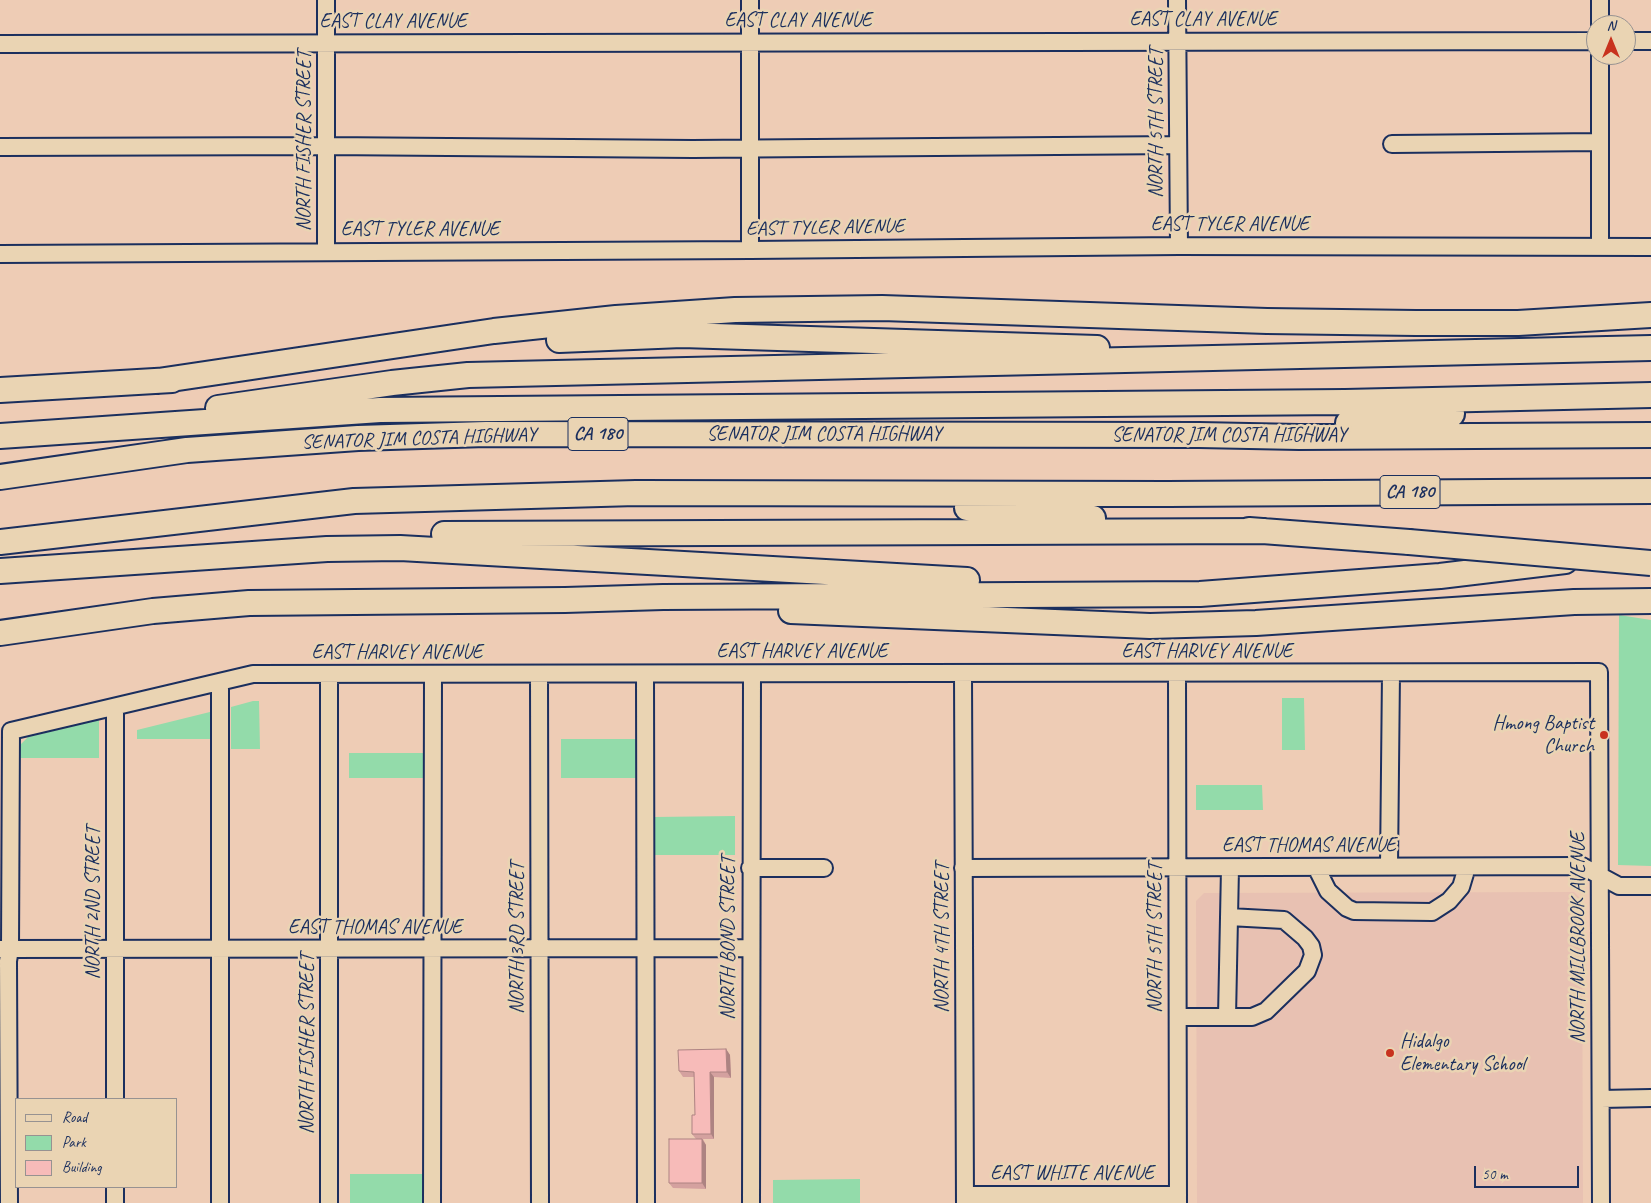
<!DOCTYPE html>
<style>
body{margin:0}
#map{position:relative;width:1651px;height:1203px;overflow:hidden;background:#eeccb5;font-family:Caveat,sans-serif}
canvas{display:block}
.legend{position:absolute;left:15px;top:1098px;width:162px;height:90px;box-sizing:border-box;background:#ead4b3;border:1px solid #979291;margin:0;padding:6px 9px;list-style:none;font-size:15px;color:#1b2f5e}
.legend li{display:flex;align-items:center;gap:10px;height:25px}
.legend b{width:25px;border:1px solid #979291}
.north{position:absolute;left:1586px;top:15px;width:50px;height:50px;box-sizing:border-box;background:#ead4b3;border:1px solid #979291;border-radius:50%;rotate:0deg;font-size:14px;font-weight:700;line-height:20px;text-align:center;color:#1b2f5e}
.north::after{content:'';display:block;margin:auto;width:18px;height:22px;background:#c8321e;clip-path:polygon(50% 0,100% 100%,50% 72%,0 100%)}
.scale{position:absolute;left:1474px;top:1166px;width:105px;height:22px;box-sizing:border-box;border:2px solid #1b2f5e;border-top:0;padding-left:6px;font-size:15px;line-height:18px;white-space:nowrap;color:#1b2f5e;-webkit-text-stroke:4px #ead4b3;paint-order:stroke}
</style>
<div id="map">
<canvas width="1651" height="1203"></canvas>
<ul class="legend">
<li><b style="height:6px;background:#ead4b3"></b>Road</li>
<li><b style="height:14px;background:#93dbaa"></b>Park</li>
<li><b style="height:14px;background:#f7bbb9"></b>Building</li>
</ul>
<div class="north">N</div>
<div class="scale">50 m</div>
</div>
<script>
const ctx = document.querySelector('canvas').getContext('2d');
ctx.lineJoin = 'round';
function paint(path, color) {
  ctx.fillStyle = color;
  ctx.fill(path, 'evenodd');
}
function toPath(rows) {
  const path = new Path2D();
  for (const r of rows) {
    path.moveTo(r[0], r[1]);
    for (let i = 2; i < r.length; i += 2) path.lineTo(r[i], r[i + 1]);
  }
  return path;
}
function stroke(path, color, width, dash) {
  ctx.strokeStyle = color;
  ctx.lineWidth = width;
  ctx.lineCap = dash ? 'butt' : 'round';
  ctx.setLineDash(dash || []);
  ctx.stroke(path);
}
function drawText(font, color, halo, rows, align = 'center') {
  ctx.font = font + ' Caveat,sans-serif';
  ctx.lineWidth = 5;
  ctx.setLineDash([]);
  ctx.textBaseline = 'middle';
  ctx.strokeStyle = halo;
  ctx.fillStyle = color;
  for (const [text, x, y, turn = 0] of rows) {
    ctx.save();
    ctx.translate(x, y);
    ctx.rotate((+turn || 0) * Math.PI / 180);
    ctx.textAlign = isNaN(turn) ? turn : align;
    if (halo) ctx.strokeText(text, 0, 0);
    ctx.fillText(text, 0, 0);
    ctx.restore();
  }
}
paint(toPath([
 [0,729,6,729,6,934,0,934],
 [1574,892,1582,900,1583,1203,1197,1203,1196,901,1204,893]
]), '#e8c1b2');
paint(toPath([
 [1619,615,1651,620,1651,866,1618,865],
 [1282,698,1304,698,1305,750,1282,750],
 [253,701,259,701,260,749,231,749,231,707],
 [218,710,218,739,137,739,137,730],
 [99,720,99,758,19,758,19,746,28,737],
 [561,739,642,739,642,778,561,778],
 [349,753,430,753,430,778,349,778],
 [1196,785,1262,785,1263,810,1196,810],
 [735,816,735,855,654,855,654,817],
 [350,1174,430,1174,430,1203,350,1203],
 [860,1179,860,1203,773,1203,773,1180]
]), '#93dbaa');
const minor = toPath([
 [326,0,326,251],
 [750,0,750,250],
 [1177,0,1179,246],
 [1600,0,1600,25],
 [1626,41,1651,41],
 [0,44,1596,41],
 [1600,55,1600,247],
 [1392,144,1600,142],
 [0,147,326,146,693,149,1178,145],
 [0,254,750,250,1179,246,1651,247],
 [963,673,965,1203],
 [1177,673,1178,1203],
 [329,674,329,1203],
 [539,674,540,1203],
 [645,674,646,1203],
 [220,682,220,1203],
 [115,707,115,1099],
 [1389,866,1391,673],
 [1316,867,1328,891,1347,908,1354,911,1432,912,1449,901,1461,887,1467,867],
 [750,868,824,868],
 [963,868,1582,866,1619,886,1651,886],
 [0,949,750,948],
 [1178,1017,1227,1017,1230,868],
 [1227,1017,1252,1017,1266,1011,1307,971,1313,955,1311,946,1305,938,1284,920,1229,917],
 [1601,1099,1651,1098],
 [115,1187,115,1203],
 [965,1195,1178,1195],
 [9,1203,8,961,10,949,11,731,253,674,1599,672,1601,1203],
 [432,1203,433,674],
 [751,1203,752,674]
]);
const highway = toPath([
 [559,340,682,335,1097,348],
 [158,381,494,331,616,318,735,310,882,308,1267,321,1416,323,1518,323,1651,315],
 [0,390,172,380],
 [218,408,392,383,468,375,1651,348],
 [1348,423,1452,414],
 [0,436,380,410,1345,402,1651,395],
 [0,477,187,450,358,438,486,434,1199,435,1299,437,1651,435],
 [967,508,1093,518],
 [1249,530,1409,542],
 [444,534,1264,531],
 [0,542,354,501,636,493,1168,494,1651,491],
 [0,571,327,549,400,548,967,580],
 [791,611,1150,626,1256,623,1574,602,1651,601],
 [0,633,153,611,249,603,565,600,663,597,1200,594,1440,576,1565,561]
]);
stroke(minor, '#1b2f5e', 20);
stroke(highway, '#1b2f5e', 28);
stroke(minor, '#ead4b3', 16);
stroke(highway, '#ead4b3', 24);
const highwayBridge = toPath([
 [1409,542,1651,563]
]);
stroke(highwayBridge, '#1b2f5e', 28, []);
stroke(highwayBridge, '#ead4b3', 24);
paint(toPath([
 [726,1049,730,1055,731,1078,714,1077,714,1139,703,1139,706,1145,706,1189,673,1188,669,1183,696,1139,692,1134,695,1115,694,1077,683,1077,679,1071]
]), '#d4a19f');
paint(toPath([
 [726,1049,730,1055,731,1078,727,1072],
 [710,1072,714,1077,714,1139,711,1134],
 [702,1139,706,1145,706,1189,702,1183]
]), '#ad8382');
const building = toPath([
 [726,1049,727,1072,710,1072,711,1134,692,1134,692,1115,695,1115,694,1072,679,1071,678,1050,726,1049],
 [669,1139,702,1139,702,1183,669,1183,669,1139]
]);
paint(building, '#f7bbb9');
stroke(building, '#ad8382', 1);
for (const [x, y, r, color] of [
 [1604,735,5,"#c8321e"],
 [1390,1053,5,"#c8321e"]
]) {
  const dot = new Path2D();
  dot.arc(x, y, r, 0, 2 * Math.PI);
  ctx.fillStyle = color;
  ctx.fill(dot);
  stroke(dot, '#ead4b3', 2);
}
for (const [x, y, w] of [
 [598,434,60],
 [1410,492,60]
]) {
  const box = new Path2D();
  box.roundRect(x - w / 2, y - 16.5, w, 33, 4);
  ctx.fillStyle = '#ead4b3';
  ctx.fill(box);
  stroke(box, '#1b2f5e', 1);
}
drawText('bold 19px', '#1b2f5e', null, [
 ["CA 180",598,434],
 ["CA 180",1410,492]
]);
drawText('20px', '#1b2f5e', '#ead4b3', [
 ["EAST CLAY AVENUE",1203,20],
 ["EAST CLAY AVENUE",798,21],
 ["EAST CLAY AVENUE",393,22],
 ["NORTH 5TH STREET",1157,123,-90],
 ["NORTH FISHER STREET",305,141,-90],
 ["EAST TYLER AVENUE",1230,225],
 ["EAST TYLER AVENUE",825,228,-1],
 ["EAST TYLER AVENUE",420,230],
 ["SENATOR JIM COSTA HIGHWAY",824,435],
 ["SENATOR JIM COSTA HIGHWAY",1229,436],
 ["SENATOR JIM COSTA HIGHWAY",419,439,-2],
 ["EAST HARVEY AVENUE",802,652],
 ["EAST HARVEY AVENUE",1207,652],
 ["EAST HARVEY AVENUE",397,653],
 ["EAST THOMAS AVENUE",1309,846],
 ["NORTH 2ND STREET",94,903,-90],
 ["EAST THOMAS AVENUE",375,928],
 ["NORTH 3RD STREET",518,938,-90],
 ["NORTH BOND STREET",729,938,-90],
 ["NORTH 4TH STREET",943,938,-90],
 ["NORTH 5TH STREET",1156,938,-90],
 ["NORTH MILLBROOK AVENUE",1579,938,-90],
 ["NORTH FISHER STREET",308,1044,-90],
 ["EAST WHITE AVENUE",1072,1174]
]);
drawText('20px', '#1b2f5e', '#ead4b3', [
 ["Hmong Baptist",1594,724],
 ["Church",1594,747],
 ["Hidalgo",1400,1042,"left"],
 ["Elementary School",1400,1065,"left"]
], 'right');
</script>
